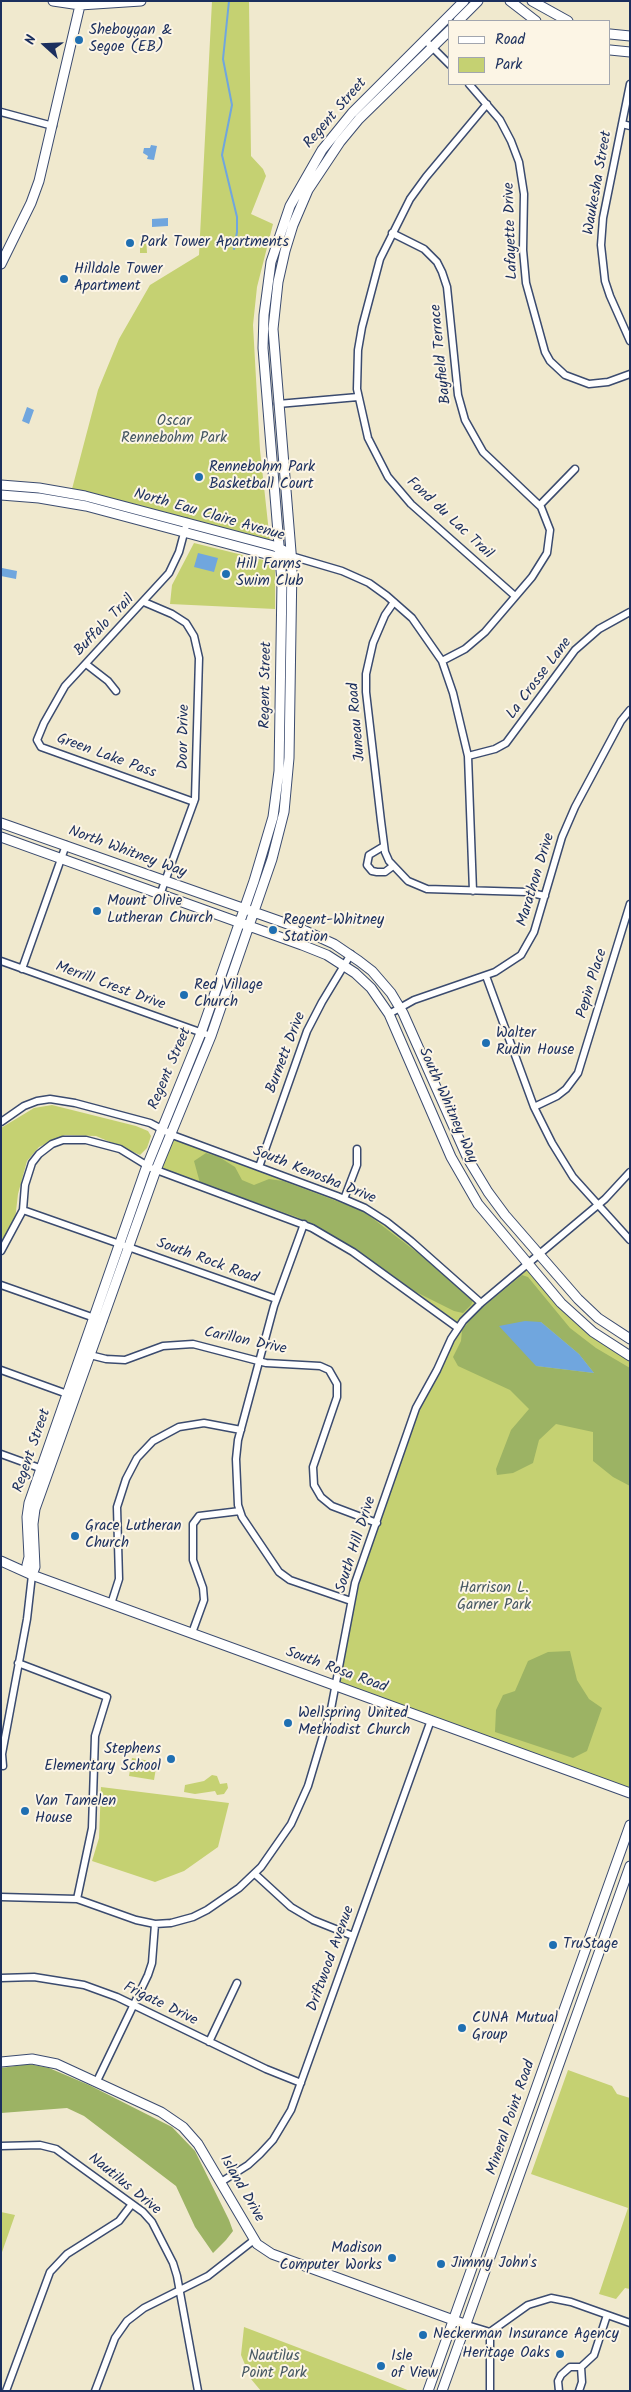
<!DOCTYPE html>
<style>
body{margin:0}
#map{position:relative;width:631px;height:2392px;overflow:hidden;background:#f0e9ce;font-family:Kalam,sans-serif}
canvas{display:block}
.frame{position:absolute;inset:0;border:2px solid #1b2f5e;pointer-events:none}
.legend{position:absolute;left:448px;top:20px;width:162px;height:65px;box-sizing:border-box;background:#fcf5e5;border:1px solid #a2a6af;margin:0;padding:6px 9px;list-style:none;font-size:15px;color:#1b2f5e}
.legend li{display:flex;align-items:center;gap:10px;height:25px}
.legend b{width:25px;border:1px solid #a2a6af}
.north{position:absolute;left:20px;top:20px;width:50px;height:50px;-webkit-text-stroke:4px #fcf5e5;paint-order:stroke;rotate:290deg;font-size:14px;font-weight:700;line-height:20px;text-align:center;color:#1b2f5e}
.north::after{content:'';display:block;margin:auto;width:18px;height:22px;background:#1b2f5e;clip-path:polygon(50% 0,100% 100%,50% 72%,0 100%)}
</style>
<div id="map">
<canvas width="631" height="2392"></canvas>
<div class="frame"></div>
<ul class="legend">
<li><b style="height:6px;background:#fff"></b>Road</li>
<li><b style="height:14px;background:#c5d172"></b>Park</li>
</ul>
<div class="north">N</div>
</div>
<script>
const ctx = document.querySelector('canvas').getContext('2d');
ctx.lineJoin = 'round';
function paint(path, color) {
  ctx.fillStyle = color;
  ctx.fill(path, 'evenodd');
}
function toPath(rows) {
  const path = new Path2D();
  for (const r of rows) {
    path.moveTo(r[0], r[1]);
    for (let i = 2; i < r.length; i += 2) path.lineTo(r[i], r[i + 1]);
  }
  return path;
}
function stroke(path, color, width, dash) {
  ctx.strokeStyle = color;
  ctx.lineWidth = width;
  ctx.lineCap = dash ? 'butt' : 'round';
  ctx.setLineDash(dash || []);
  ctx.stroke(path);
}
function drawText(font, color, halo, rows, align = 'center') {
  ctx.font = font + ' Kalam,sans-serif';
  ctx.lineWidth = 4;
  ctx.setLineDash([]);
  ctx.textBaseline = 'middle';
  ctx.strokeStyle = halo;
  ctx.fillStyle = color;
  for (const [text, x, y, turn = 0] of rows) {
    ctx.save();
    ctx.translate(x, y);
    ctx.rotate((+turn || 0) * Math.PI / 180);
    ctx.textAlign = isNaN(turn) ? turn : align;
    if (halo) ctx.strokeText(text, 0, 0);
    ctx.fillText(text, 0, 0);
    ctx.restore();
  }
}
paint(toPath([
 [212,1,249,1,251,156,263,169,266,176,251,214,273,224,257,287,253,325,260,450,270,542,72,489,98,390,119,339,150,285,199,255],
 [140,236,146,236,147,253,140,253],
 [194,543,275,563,275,609,170,604,172,585],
 [52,1105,136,1126,148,1131,151,1136,147,1148,140,1155,96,1136,65,1135,39,1147,27,1161,18,1194,15,1220,1,1245,1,1128,34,1108],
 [170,1133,373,1213,481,1303,529,1263,561,1303,630,1356,630,1793,336,1685,351,1601,416,1408,458,1328,329,1237,156,1170],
 [132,1758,157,1762,154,1780,129,1776],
 [212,1775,217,1776,220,1784,227,1783,228,1788,224,1794,217,1795,215,1791,195,1794,184,1792,185,1785,204,1781],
 [101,1787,229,1803,218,1847,184,1871,155,1882,92,1861,99,1838],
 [568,2070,612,2086,617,2094,630,2098,630,2289,625,2288,616,2299,599,2294,628,2208,531,2174],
 [1,2212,15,2215,1,2255],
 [244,2327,365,2373,410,2391,261,2391,251,2379,241,2355]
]), '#c5d172');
paint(toPath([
 [206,1153,219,1157,235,1167,242,1180,254,1185,269,1179,283,1181,363,1211,436,1267,473,1300,471,1305,463,1313,454,1311,416,1292,318,1228,297,1217,200,1183,194,1161],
 [522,1275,528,1277,570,1328,596,1348,630,1368,630,1486,613,1477,593,1461,593,1432,556,1424,539,1440,533,1463,513,1473,497,1475,496,1469,511,1430,529,1409,510,1390,458,1366,453,1357,461,1341,462,1330,475,1314],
 [541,1322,579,1354,594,1373,536,1366],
 [570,1651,577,1680,589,1699,602,1708,587,1751,573,1758,495,1732,496,1710,503,1695,515,1691,528,1661,548,1652],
 [29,2064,49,2068,89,2085,172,2127,195,2151,229,2220,233,2231,226,2240,213,2253,195,2227,176,2186,84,2116,67,2108,1,2113,1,2068]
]), '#9cb364');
paint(toPath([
 [151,145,157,146,154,160,147,159,148,156,143,153,144,148,150,148],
 [168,218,168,226,152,227,152,219],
 [27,407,34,410,29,424,22,421],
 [198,553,218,558,214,572,194,567],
 [2,568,17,571,16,579,1,576],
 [525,1321,541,1322,579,1354,594,1373,536,1366,499,1326]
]), '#70a6de');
stroke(toPath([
 [229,1,223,59,232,105,222,155,237,217,237,232,234,249]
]), '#70a6de', 2);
const street = toPath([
 [425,40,450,65],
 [469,84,500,120,511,141,519,162,524,194,523,250,526,283,545,352,550,361,565,375,589,384,608,382,630,374],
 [630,84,603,218,601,245,605,281,610,296,630,341],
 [487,104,426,177,410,199,380,259,362,327,358,350,357,389,368,438,388,477,411,504,515,596],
 [1,112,53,126],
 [622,124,630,126],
 [392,233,424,249,437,262,442,272,447,287,458,395,465,420,483,452,541,507,550,530,547,553,532,577,485,632,465,649,442,661],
 [278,404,358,397],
 [540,505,575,469],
 [187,522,179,552,169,573,65,686,44,723,37,740,41,747,194,802],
 [291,556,342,571,369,583,387,596,412,618,442,661,453,693,468,756,473,891],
 [144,602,172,614,186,623,194,636,199,658,195,799,160,895],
 [394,602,385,615,373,643,366,674,366,692,381,821,385,852,389,861,408,881,427,889,527,892,545,896],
 [86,664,108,681,116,691],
 [468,756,495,749,506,743,575,650,599,629,630,612],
 [384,846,369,855,367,865,372,871,377,872,385,872,393,866],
 [1,961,211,1036],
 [22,969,66,845],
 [486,976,534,1107,552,1143,573,1177,630,1240],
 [389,1014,414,1000,495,972,521,955,534,932,562,837,575,807,621,721,630,710],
 [534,1107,557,1096,566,1089,578,1073,630,904],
 [1,1122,24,1106,37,1101,50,1099,75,1103,150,1123,175,1136,337,1196,365,1208,387,1222,411,1241,481,1303],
 [259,1167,307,1031,322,1002,351,954],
 [344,1199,357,1165,357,1149],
 [23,1210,276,1299],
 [304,1224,274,1306,238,1440,236,1459,238,1505,242,1517,279,1572,290,1580,351,1601],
 [1,1251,23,1210,25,1185,32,1163,39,1154,52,1144,63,1140,86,1140,120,1149,151,1168,312,1228,353,1252,458,1328],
 [1,1285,103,1321],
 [86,1354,106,1359,125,1360,163,1346,193,1344,266,1363,320,1366,329,1370,337,1384,337,1397,313,1467,314,1485,321,1497,332,1506,377,1523],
 [1,1370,70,1395],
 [1,1454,45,1470],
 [111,1604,119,1579,117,1507,126,1479,137,1458,153,1441,179,1427,204,1423,241,1430],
 [192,1633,204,1600,203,1588,193,1560,193,1524,199,1516,240,1511],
 [18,1663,107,1697,95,1736,92,1828,77,1899],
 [3,1766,2,1754,27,1619,32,1575],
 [255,1874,291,1907,313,1920,353,1936],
 [1,1897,77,1899,136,1920,155,1924,171,1923,193,1917,207,1910,239,1888,261,1867,291,1824,308,1786,331,1709,355,1583,416,1408,437,1370,451,1339,463,1321,481,1303,605,1199,630,1172],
 [1,1978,34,1977,84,1985,117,1997,266,2069,301,2083],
 [209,2042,237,1983],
 [97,2081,148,1975,152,1963,155,1924],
 [1,2146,40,2145,56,2149,143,2212,152,2222,173,2263,177,2276,198,2391],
 [221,2182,248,2165,260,2154,273,2140,291,2110,431,1720],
 [467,2325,490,2332,528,2305,551,2298,571,2302,630,2323],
 [581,2367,594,2355,607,2315],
 [6,2391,50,2272,67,2254,119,2221,132,2204],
 [95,2391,115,2338,127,2321,144,2308,208,2276,254,2240],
 [490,2391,490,2332],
 [559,2391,558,2381,561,2375,570,2367,581,2367,582,2382,579,2391]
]);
const secondary = toPath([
 [53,1,80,5,141,1],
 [510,1,536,21],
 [532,1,568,21],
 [458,21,478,1],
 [610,34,630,36],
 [610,50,630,52],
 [1,264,31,203,39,181,81,1],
 [1,485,39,488,85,496,274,546,283,550],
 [1,495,39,498,86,506,281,558,286,557],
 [1,823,299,928,334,944,359,961,372,971,391,993,403,1013,468,1159,488,1192,505,1215,578,1299,598,1318,630,1339],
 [1,837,302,945,327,955,355,973,371,988,389,1014,451,1157,478,1204,561,1303,593,1332,630,1356],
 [1,1561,32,1575,630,1793],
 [32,1575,27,1565,29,1557,27,1517,29,1503,145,1171,201,1033,254,881,273,817,279,771,282,582,263,348,264,315,271,262,290,206,322,150,352,113,464,1],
 [32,1575,35,1567,33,1524,35,1509,156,1170,211,1036,272,859,284,812,289,758,292,564,273,329,278,282,285,251,293,225,308,190,340,142,359,119,450,30],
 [1,2062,32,2059,57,2064,161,2112,183,2127,198,2144,257,2244,272,2254,467,2325],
 [428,2391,630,1825],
 [442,2391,630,1866]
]);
stroke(street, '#3b4b6f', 9);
stroke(secondary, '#3b4b6f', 11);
stroke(street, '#fff', 6);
stroke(secondary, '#fff', 9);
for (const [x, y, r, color] of [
 [79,40,5,"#1f6fb2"],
 [130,243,5,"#1f6fb2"],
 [64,279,5,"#1f6fb2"],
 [199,477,5,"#1f6fb2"],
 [226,574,5,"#1f6fb2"],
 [97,911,5,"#1f6fb2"],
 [273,930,5,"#1f6fb2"],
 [184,995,5,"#1f6fb2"],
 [486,1043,5,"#1f6fb2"],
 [75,1536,5,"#1f6fb2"],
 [288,1723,5,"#1f6fb2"],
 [171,1759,5,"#1f6fb2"],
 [25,1811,5,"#1f6fb2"],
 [553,1945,5,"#1f6fb2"],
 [462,2028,5,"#1f6fb2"],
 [392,2258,5,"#1f6fb2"],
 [441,2264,5,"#1f6fb2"],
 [423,2335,5,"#1f6fb2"],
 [560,2354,5,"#1f6fb2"],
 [381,2366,5,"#1f6fb2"]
]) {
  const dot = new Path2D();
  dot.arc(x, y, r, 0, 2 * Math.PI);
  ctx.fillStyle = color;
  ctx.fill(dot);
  stroke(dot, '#fcf5e5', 2);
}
drawText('15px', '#1b2f5e', '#fcf5e5', [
 ["Sheboygan &",89,31],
 ["Segoe (EB)",89,48],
 ["Park Tower Apartments",140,243],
 ["Hilldale Tower",74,270],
 ["Apartment",74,287],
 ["Rennebohm Park",209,468],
 ["Basketball Court",209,485],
 ["Hill Farms",236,565],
 ["Swim Club",236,582],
 ["Mount Olive",107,902],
 ["Lutheran Church",107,919],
 ["Regent-Whitney",283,921],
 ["Station",283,938],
 ["Red Village",194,986],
 ["Church",194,1003],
 ["Walter",496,1034],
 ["Rudin House",496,1051],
 ["Grace Lutheran",85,1527],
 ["Church",85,1544],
 ["Wellspring United",298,1714],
 ["Methodist Church",298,1731],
 ["Stephens",161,1750,"right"],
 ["Elementary School",161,1767,"right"],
 ["Van Tamelen",35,1802],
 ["House",35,1819],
 ["TruStage",563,1945],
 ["CUNA Mutual",472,2019],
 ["Group",472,2036],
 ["Madison",382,2249,"right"],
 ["Computer Works",382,2266,"right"],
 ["Jimmy John's",451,2264],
 ["Neckerman Insurance Agency",433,2335],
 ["Heritage Oaks",550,2354,"right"],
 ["Isle",391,2357],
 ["of View",391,2374]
], 'left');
drawText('15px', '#1b2f5e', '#fcf5e5', [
 ["Regent Street",336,114,-49],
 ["Waukesha Street",599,183,-80],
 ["Lafayette Drive",512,231,-92],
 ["Bayfield Terrace",442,354,-96],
 ["North Eau Claire Avenue",209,516,16],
 ["Fond du Lac Trail",449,519,43],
 ["Buffalo Trail",105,626,-46],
 ["La Crosse Lane",540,679,-53],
 ["Regent Street",267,685,-89],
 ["Juneau Road",358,722,-95],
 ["Door Drive",185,737,-89],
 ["Green Lake Pass",106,757,20],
 ["North Whitney Way",127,853,20],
 ["Marathon Drive",537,880,-73],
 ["Pepin Place",593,984,-73],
 ["Merrill Crest Drive",110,987,20],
 ["Burnett Drive",287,1053,-69],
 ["Regent Street",171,1069,-67],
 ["South Whitney Way",447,1106,66],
 ["South Kenosha Drive",314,1176,22],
 ["South Rock Road",207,1262,20],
 ["Carillon Drive",245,1342,12],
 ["Regent Street",33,1451,-71],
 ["South Hill Drive",357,1545,-72],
 ["South Rosa Road",336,1671,20],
 ["Driftwood Avenue",332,1959,-70],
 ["Frigate Drive",160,2005,26],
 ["Mineral Point Road",512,2118,-71],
 ["Nautilus Drive",124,2185,39],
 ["Island Drive",241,2189,60]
]);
drawText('15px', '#465863', '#fcf5e5', [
 ["Oscar",174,422],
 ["Rennebohm Park",174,439],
 ["Harrison L.",494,1589],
 ["Garner Park",494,1606],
 ["Nautilus",274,2357],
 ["Point Park",274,2374]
]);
</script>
